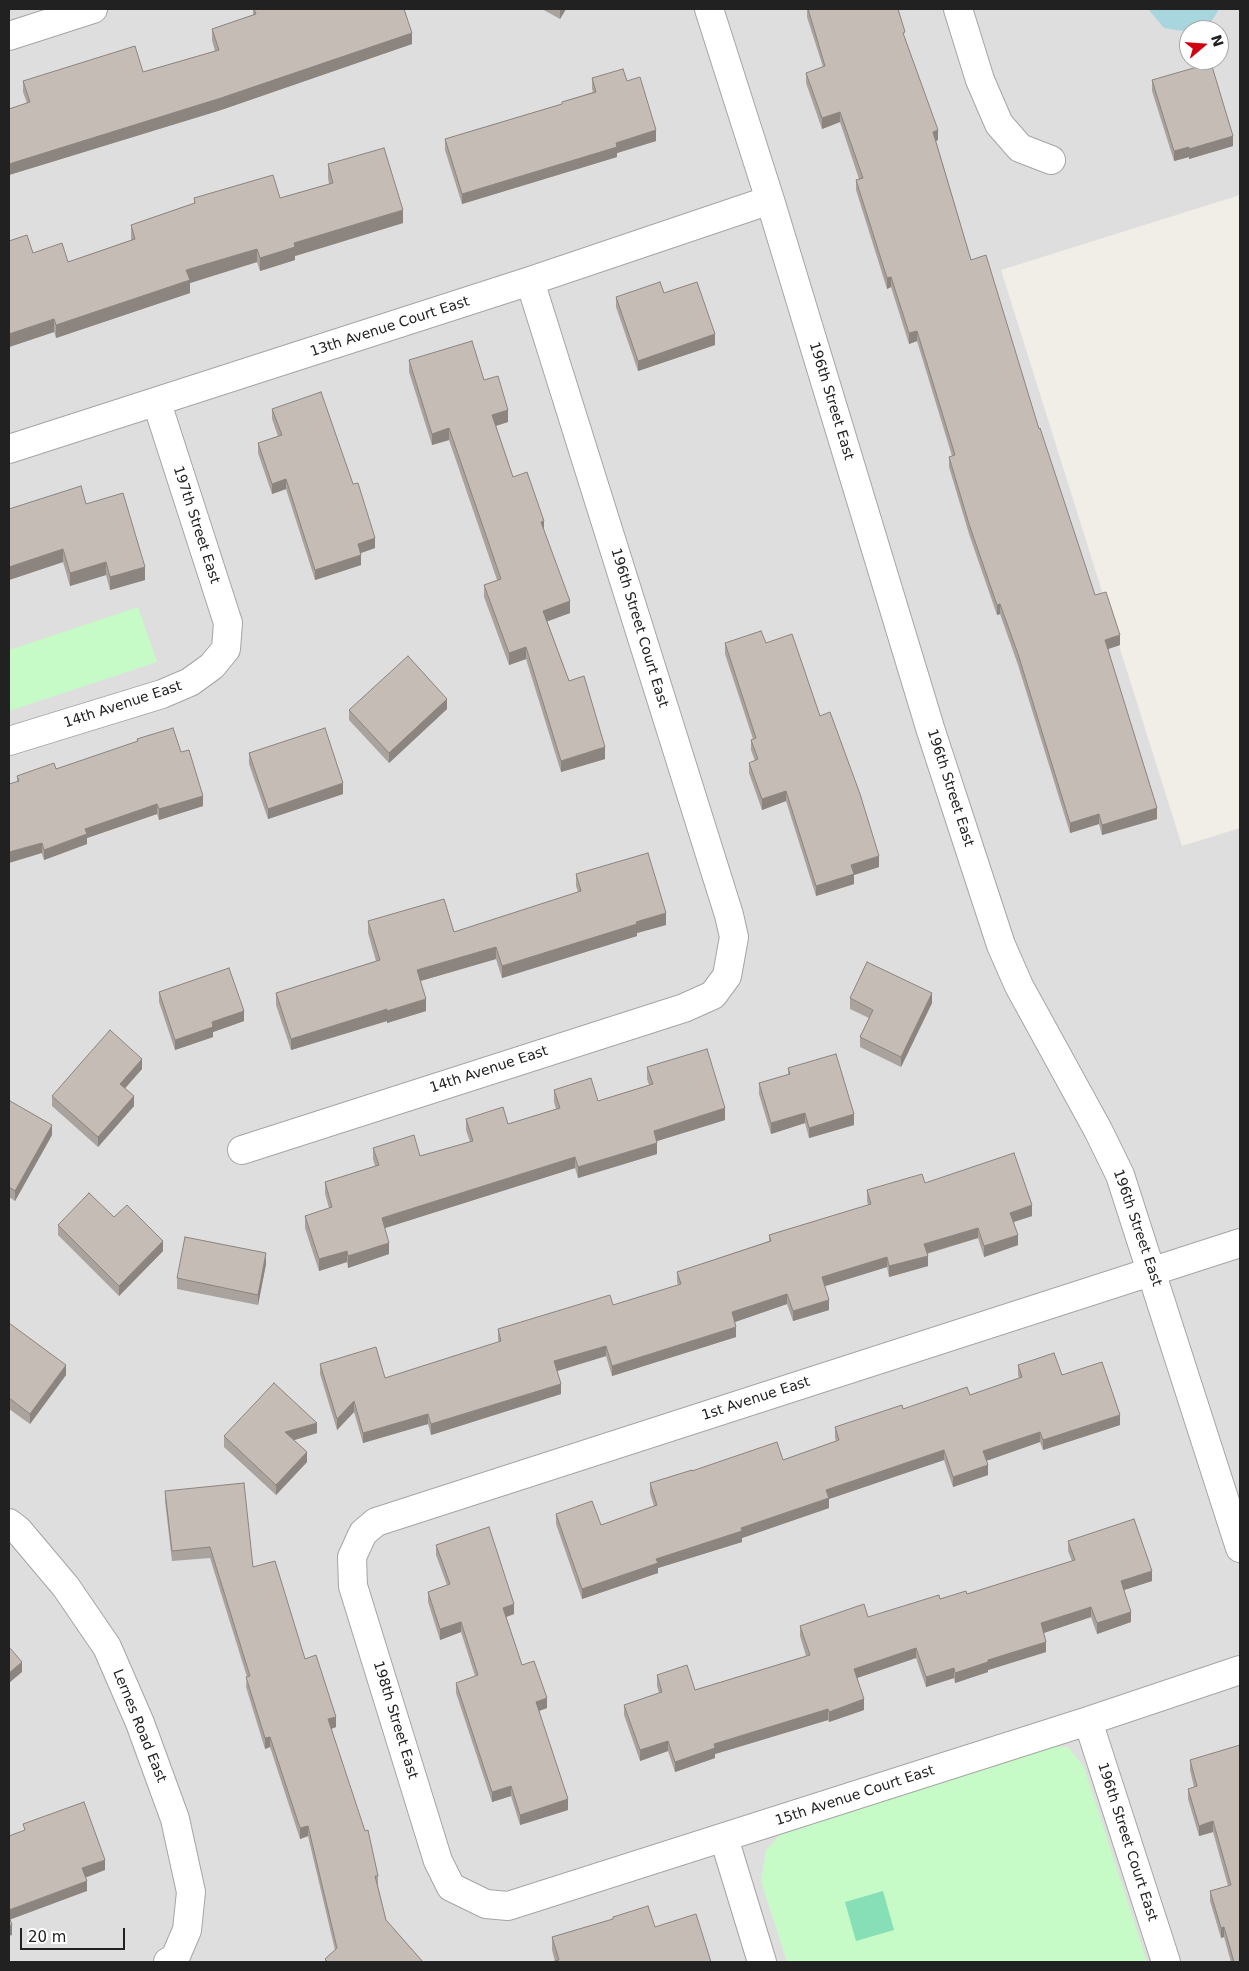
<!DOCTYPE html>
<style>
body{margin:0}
#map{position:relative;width:1249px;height:1971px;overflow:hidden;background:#f1ede7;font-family:"DejaVu Sans",sans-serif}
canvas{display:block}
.frame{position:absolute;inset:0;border:10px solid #212121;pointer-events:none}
.north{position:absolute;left:1179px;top:20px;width:50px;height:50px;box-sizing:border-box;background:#fff;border:1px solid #a6a6a6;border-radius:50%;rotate:72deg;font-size:14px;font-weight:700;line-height:20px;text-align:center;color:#212121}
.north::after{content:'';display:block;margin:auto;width:18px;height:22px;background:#d10010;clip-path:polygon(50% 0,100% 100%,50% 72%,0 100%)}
.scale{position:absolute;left:20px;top:1928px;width:105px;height:22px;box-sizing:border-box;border:2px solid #212121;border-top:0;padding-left:6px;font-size:15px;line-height:18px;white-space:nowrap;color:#212121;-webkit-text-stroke:4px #fff;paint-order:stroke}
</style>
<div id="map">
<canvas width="1249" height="1971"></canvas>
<div class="frame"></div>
<div class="north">N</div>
<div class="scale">20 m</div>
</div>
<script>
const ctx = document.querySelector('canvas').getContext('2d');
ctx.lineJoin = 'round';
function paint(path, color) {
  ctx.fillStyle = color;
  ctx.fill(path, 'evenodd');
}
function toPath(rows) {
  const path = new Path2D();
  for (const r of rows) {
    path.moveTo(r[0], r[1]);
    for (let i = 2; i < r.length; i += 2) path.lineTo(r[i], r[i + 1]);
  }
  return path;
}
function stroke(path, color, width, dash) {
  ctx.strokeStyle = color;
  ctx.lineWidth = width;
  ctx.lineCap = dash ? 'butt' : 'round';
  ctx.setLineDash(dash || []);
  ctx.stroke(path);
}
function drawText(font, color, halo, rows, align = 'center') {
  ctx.font = font + ' "DejaVu Sans",sans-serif';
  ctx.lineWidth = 5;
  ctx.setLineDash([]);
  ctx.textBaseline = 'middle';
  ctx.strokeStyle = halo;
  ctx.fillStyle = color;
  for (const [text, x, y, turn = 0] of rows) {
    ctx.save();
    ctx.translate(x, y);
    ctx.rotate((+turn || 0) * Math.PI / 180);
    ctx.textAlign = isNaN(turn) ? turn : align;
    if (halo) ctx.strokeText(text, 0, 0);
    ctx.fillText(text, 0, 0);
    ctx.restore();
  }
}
paint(toPath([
 [9,9,1240,9,1240,195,1001,270,1182,846,1240,828,1240,1962,9,1962],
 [1189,30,1219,30,1219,60,1189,60]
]), '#dfdede');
paint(toPath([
 [138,607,157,662,9,711,9,650],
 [1044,1747,1068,1747,1084,1767,1147,1962,787,1962,761,1881,766,1850,787,1827]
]), '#c6fac6');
paint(toPath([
 [883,1891,894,1930,856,1941,845,1902]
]), '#86dfb6');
paint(toPath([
 [1148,9,1219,9,1207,29,1189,30,1189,32,1164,28]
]), '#a8d6de');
const minor = toPath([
 [709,9,770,200,931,731,1001,945,1019,986,1098,1130,1120,1175,1240,1548],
 [958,9,980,80,999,124,1020,148,1051,160],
 [9,36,93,9],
 [9,449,530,281,770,200],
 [9,741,162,694,190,682,212,666,226,649,228,623,157,403],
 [242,1150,684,1008,713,995,727,976,734,937,729,915,530,281],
 [1240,1243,376,1522,363,1533,352,1557,353,1586,438,1861,451,1887,486,1904,508,1906,1088,1721,1240,1670],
 [9,1523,18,1530,66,1587,107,1647,140,1723,175,1819,191,1892,187,1930,175,1958,168,1962],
 [1088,1721,1166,1962],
 [724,1838,762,1962]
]);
stroke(minor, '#a5a5a5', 30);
stroke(minor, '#fff', 28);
paint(toPath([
 [253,9,404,9,412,44,221,110,9,175,9,109,27,103,23,92,23,81,143,72,215,51,212,40,212,29,253,15],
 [542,9,566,9,560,19],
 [807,9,898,9,905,40,938,140,936,141,971,260,1039,429,1095,595,1120,645,1108,649,1157,819,1102,835,1099,824,1070,833,1018,665,1000,614,997,615,969,534,949,467,949,457,952,456,917,341,909,344,891,287,887,289,856,190,856,180,859,179,840,122,822,129,806,83,806,73,823,67,807,17],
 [592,78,627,81,656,141,617,153,617,157,462,204,445,150,445,139,562,104,562,102,593,92,592,89],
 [1152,80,1233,146,1189,159,1189,157,1174,161,1152,91],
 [328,164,403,223,295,256,295,260,260,271,257,262,190,283,190,293,56,338,54,332,9,347,9,241,33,253,68,262,131,240,131,225,194,203,194,198,280,198,329,184,328,178],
 [664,293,715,345,638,371,616,307,616,297],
 [409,360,484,380,508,422,496,426,513,477,544,532,570,613,547,621,569,681,605,759,561,772,526,659,509,665,484,597,484,585,497,580,449,440,432,445,409,372],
 [272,409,375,548,361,553,361,565,315,580,286,489,272,494,258,453,258,443,278,436,272,419],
 [86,504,145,580,110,590,106,575,70,586,63,562,9,580],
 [725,643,766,643,820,716,879,867,854,875,854,884,816,896,786,801,762,810,749,773,749,763,755,761,751,750,751,740,753,739,725,654],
 [447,709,389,763,349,720,349,710],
 [137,739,181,752,203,806,159,820,157,814,87,838,87,844,44,860,17,781,17,776,56,769,137,742],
 [249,753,343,794,268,819,249,764],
 [576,874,666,925,637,933,637,936,502,978,496,959,420,981,426,1011,387,1023,387,1021,291,1050,276,1005,276,993,376,961,368,933,368,921,454,932,578,892,576,886],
 [159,992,244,1021,213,1032,213,1037,175,1050,159,1002],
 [850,998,932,1003,901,1067,860,1047,860,1037,869,1018,850,1009],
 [647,1067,725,1120,657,1141,657,1154,578,1178,575,1168,385,1228,389,1254,348,1268,347,1262,319,1271,305,1228,305,1216,329,1208,325,1194,325,1182,375,1166,373,1159,373,1148,420,1156,470,1142,466,1130,466,1119,508,1124,556,1109,554,1102,554,1090,598,1101,649,1085,647,1079],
 [788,1068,854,1125,809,1138,805,1123,771,1134,759,1094,759,1083,788,1075],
 [142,1069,125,1088,134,1106,98,1147,52,1106,52,1096],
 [9,1103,52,1135,15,1201,9,1197],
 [925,1183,1032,1216,1014,1222,1018,1245,984,1257,978,1238,927,1254,928,1266,889,1277,887,1267,825,1286,829,1310,793,1321,787,1304,735,1322,736,1337,612,1376,606,1356,557,1371,561,1394,431,1435,428,1424,363,1443,354,1412,337,1430,320,1374,320,1364,385,1378,499,1342,498,1340,498,1329,613,1305,678,1285,677,1282,677,1272,769,1241,769,1235,868,1205,867,1201,867,1190],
 [114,1217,163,1251,119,1296,58,1235,58,1225],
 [266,1264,258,1305,177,1289,177,1278],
 [9,1323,66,1375,30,1424,9,1409],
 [1018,1365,1062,1375,1120,1425,1043,1450,1040,1442,986,1461,988,1475,953,1487,944,1460,829,1499,829,1508,742,1538,742,1542,658,1568,658,1573,582,1599,556,1524,556,1514,601,1525,654,1506,650,1493,650,1483,692,1471,783,1460,836,1441,835,1438,835,1427,903,1409,970,1395,1019,1378,1018,1375],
 [317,1433,294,1440,307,1462,276,1495,224,1447,224,1436],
 [165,1491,253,1567,305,1659,336,1727,331,1729,378,1876,378,1886,386,1920,423,1962,325,1962,325,1959,335,1950,308,1836,300,1839,270,1747,265,1749,246,1687,247,1677,210,1558,172,1561,165,1501],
 [1068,1541,1152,1581,1124,1590,1131,1622,1097,1634,1091,1617,1043,1633,1046,1652,988,1670,988,1672,955,1683,954,1678,926,1687,916,1658,857,1678,864,1710,829,1722,828,1720,715,1754,715,1758,675,1772,668,1751,640,1761,624,1715,624,1705,659,1693,657,1686,657,1675,695,1690,806,1656,800,1636,800,1626,868,1617,940,1599,967,1594,1072,1561,1068,1551],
 [436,1545,514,1614,506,1617,522,1665,547,1708,539,1711,568,1810,520,1825,511,1796,492,1802,456,1693,456,1683,475,1676,461,1632,440,1640,428,1602,428,1592,447,1585,436,1555],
 [1240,1745,1240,1962,1231,1962,1224,1937,1221,1938,1210,1901,1210,1891,1228,1886,1213,1832,1199,1836,1188,1799,1188,1789,1194,1787,1190,1770,1190,1760],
 [613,1917,655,1927,555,1961,552,1950,552,1937,613,1919]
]), '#aaa29d');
paint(toPath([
 [560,9,566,9,560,19],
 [412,33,412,44,221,110,9,175,9,164],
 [840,112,840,122,822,129,822,118],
 [656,130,656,141,617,153,617,157,462,204,462,194],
 [938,130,938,140,933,142,933,132],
 [1233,136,1233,146,1189,159,1189,149],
 [1189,147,1189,157,1174,161,1174,151],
 [403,210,403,223,295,256,295,260,260,271,260,258,294,243],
 [257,249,257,262,190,283,190,293,56,338,56,325,186,270],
 [891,277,891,287,887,289,887,278],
 [54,319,54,332,9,347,9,334],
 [917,331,917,341,909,344,909,333],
 [715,334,715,345,638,371,638,361],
 [508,410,508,422,492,427,492,415],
 [449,428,449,440,432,445,432,434],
 [286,479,286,489,272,494,272,484],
 [544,521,544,532,541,522],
 [375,538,375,548,358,554,358,544],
 [63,549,63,562,9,580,9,567],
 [361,555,361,565,315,580,315,570],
 [106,562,106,575,70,586,70,573],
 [145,567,145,580,110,590,110,577],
 [570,601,570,613,543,623,543,611],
 [1000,604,1000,614,997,615,997,605],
 [1120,635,1120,645,1105,650,1105,640],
 [526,647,526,659,509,665,509,653],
 [447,699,447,709,389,763,389,753],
 [605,747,605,759,561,772,561,761],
 [343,783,343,794,268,819,268,809],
 [786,791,786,801,762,810,762,799],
 [203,796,203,806,159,820,159,809],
 [157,804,157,814,87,838,87,844,44,860,44,850,85,829],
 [1157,808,1157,819,1102,835,1102,825],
 [1099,814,1099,824,1070,833,1070,823],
 [42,843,42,853,9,863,9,852],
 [879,856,879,867,854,875,854,884,816,896,816,886,851,865],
 [666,913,666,925,637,933,637,936,502,978,502,966,636,922],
 [496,947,496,959,417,982,417,970],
 [932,993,932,1003,901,1067,901,1057],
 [426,999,426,1011,387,1023,387,1011],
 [387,1009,387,1021,291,1050,291,1039],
 [244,1011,244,1021,213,1032,213,1037,175,1050,175,1040,212,1022],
 [142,1059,142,1069,120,1094,120,1084],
 [134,1096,134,1106,98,1147,98,1137],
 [725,1108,725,1120,654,1142,654,1131],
 [805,1113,805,1123,771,1134,771,1123],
 [854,1114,854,1125,809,1138,809,1128],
 [52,1125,52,1135,15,1201,15,1191],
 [657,1143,657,1154,578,1178,578,1167],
 [575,1157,575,1168,382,1229,382,1218],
 [1032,1205,1032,1216,1010,1223,1010,1213],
 [978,1228,978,1238,924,1254,924,1244],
 [1018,1235,1018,1245,984,1257,984,1246],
 [163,1241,163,1251,119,1296,119,1286],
 [389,1243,389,1254,348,1268,348,1256],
 [347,1251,347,1262,319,1271,319,1259],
 [266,1253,266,1264,258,1305,258,1295],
 [928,1256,928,1266,889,1277,889,1266],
 [887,1257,887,1267,822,1287,822,1277],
 [787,1294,787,1304,732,1323,732,1312],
 [829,1300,829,1310,793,1321,793,1311],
 [736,1327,736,1337,612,1376,612,1366],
 [606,1346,606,1356,554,1372,554,1361],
 [66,1365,66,1375,30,1424,30,1414],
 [561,1384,561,1394,431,1435,431,1424],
 [354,1401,354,1412,337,1430,337,1419],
 [428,1414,428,1424,363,1443,363,1433],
 [1120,1415,1120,1425,1043,1450,1043,1440],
 [317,1423,317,1433,285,1443,285,1432],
 [1040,1432,1040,1442,983,1462,983,1451],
 [944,1450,944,1460,829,1499,829,1508,742,1538,742,1542,658,1568,658,1573,582,1599,582,1589,656,1559,741,1528,826,1490],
 [307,1452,307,1462,276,1495,276,1485],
 [988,1465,988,1475,953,1487,953,1477],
 [1152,1571,1152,1581,1121,1591,1121,1581],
 [514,1604,514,1614,503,1618,503,1608],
 [1091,1607,1091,1617,1041,1634,1041,1623],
 [1131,1612,1131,1622,1097,1634,1097,1623],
 [461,1622,461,1632,440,1640,440,1629],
 [1046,1642,1046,1652,988,1670,988,1672,955,1683,955,1673,988,1660],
 [916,1648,916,1658,854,1679,854,1669],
 [22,1662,22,1672,9,1683,9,1673],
 [954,1668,954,1678,926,1687,926,1677],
 [547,1698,547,1708,536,1712,536,1702],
 [864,1699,864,1710,829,1722,829,1712],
 [828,1709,828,1720,715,1754,715,1758,675,1772,675,1762,714,1744],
 [336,1717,336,1727,328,1730,328,1719],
 [270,1737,270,1747,265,1749,265,1738],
 [668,1741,668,1751,640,1761,640,1750],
 [511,1786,511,1796,492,1802,492,1792],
 [568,1799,568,1810,520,1825,520,1815],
 [1213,1821,1213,1832,1199,1836,1199,1826],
 [308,1826,308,1836,300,1839,300,1828],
 [105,1860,105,1870,82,1879,82,1868],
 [87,1881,87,1891,9,1920,9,1910],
 [12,1925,12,1935,9,1936,9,1926],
 [1224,1927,1224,1937,1221,1938,1221,1928]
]), '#8b847f');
const building = toPath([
 [254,9,404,9,412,33,221,98,9,164,9,109,30,102,23,81,135,46,143,72,219,50,212,29,256,14,254,9],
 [808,9,898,9,905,32,903,33,938,130,933,132,971,260,986,255,1039,429,1040,428,1095,595,1106,592,1120,635,1105,640,1157,808,1102,825,1099,814,1070,823,1018,654,1000,604,997,605,969,524,949,457,955,455,917,331,909,333,891,277,887,278,856,180,863,178,840,112,822,118,806,73,825,66,808,9],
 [1211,63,1233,136,1189,149,1189,147,1174,151,1152,80,1211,63],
 [623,69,627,81,640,77,656,130,616,143,617,147,462,194,445,139,562,104,562,102,596,92,592,78,623,69],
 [384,148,403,210,294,243,295,247,260,258,257,249,186,270,190,280,56,325,54,319,9,334,9,241,27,235,33,253,62,243,68,262,135,239,131,225,195,203,194,198,273,175,280,198,333,183,328,164,384,148],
 [660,282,664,293,697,282,715,334,638,361,616,297,660,282],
 [472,341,484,380,498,376,508,410,492,415,513,477,527,472,544,521,541,522,570,601,543,611,569,681,584,676,605,747,561,761,526,647,509,653,484,585,501,579,449,428,432,434,409,360,472,341],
 [321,392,353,484,358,483,375,538,358,544,361,555,315,570,286,479,272,484,258,443,282,435,272,409,321,392],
 [81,486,86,504,123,493,145,567,110,577,106,562,70,573,63,549,9,567,9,509,81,486],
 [761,631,766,643,792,634,820,716,830,712,860,794,879,856,851,865,854,874,816,886,786,791,762,799,749,763,758,759,751,740,756,738,725,643,761,631],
 [408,656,447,699,389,753,349,710,408,656],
 [173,728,181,752,189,750,203,796,159,809,157,804,85,829,87,834,44,850,42,843,9,852,9,784,19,781,17,776,54,763,56,769,138,741,137,739,173,728],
 [325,728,343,783,268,809,249,753,325,728],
 [648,853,666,913,636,922,637,924,502,966,496,947,417,970,426,999,387,1011,387,1009,291,1039,276,993,380,960,368,921,444,899,454,932,581,891,576,874,648,853],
 [867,962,932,993,901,1057,860,1037,873,1010,850,998,867,962],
 [229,968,244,1011,212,1022,213,1027,175,1040,159,992,229,968],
 [110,1030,142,1059,120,1084,134,1096,98,1137,52,1096,110,1030],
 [707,1049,725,1108,654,1131,657,1143,578,1167,575,1157,382,1218,389,1243,348,1256,347,1251,319,1259,305,1216,332,1207,325,1182,379,1165,373,1148,414,1135,420,1156,473,1141,466,1119,503,1107,508,1124,560,1108,554,1090,591,1078,598,1101,653,1084,647,1067,707,1049],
 [836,1054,854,1114,809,1128,805,1113,771,1123,759,1083,790,1074,788,1068,836,1054],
 [10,1101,52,1125,15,1191,9,1187,9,1103,10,1101],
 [1014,1153,1032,1205,1010,1213,1018,1235,984,1246,978,1228,924,1244,928,1256,889,1266,887,1257,822,1277,829,1300,793,1311,787,1294,732,1312,736,1327,612,1366,606,1346,554,1361,561,1384,431,1424,428,1414,363,1433,354,1401,337,1419,320,1364,376,1347,385,1378,501,1341,498,1329,610,1295,613,1305,681,1284,677,1272,771,1241,769,1235,871,1204,867,1190,922,1174,925,1183,1014,1153],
 [89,1193,114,1217,127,1205,163,1241,119,1286,58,1225,89,1193],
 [185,1237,266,1253,258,1295,177,1278,185,1237],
 [9,1323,66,1365,30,1414,9,1398,9,1323],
 [1054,1353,1062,1375,1102,1362,1120,1415,1043,1440,1040,1432,983,1451,988,1465,953,1477,944,1450,826,1490,829,1498,741,1528,742,1531,656,1559,658,1563,582,1589,556,1514,592,1501,601,1525,657,1505,650,1483,692,1470,692,1471,777,1442,783,1460,839,1440,835,1427,902,1405,903,1409,967,1387,970,1395,1022,1377,1018,1365,1054,1353],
 [274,1383,317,1423,285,1432,307,1452,276,1485,224,1436,274,1383],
 [244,1483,253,1567,275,1561,305,1659,316,1655,336,1717,328,1719,365,1831,368,1830,378,1876,375,1876,386,1920,423,1962,328,1962,325,1959,337,1948,308,1826,300,1828,270,1737,265,1738,246,1677,250,1676,210,1547,172,1551,165,1491,244,1483],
 [1134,1519,1152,1571,1121,1581,1131,1612,1097,1623,1091,1607,1041,1623,1046,1642,988,1660,988,1662,955,1673,954,1668,926,1677,916,1648,854,1669,864,1699,829,1712,828,1709,714,1744,715,1748,675,1762,668,1741,640,1750,624,1705,662,1692,657,1675,687,1665,695,1690,810,1655,800,1626,864,1604,868,1617,939,1595,940,1599,966,1591,967,1594,1075,1560,1068,1541,1134,1519],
 [489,1527,514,1604,503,1608,522,1665,534,1661,547,1698,536,1702,568,1799,520,1815,511,1786,492,1792,456,1683,478,1675,461,1622,440,1629,428,1592,450,1584,436,1545,489,1527],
 [9,1647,22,1662,9,1673,9,1647],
 [1240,1745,1240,1962,1234,1962,1224,1927,1221,1928,1210,1891,1231,1885,1213,1821,1199,1826,1188,1789,1197,1786,1190,1760,1240,1745],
 [84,1802,105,1860,82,1868,87,1881,9,1910,9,1836,25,1830,23,1824,84,1802],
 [648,1906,655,1927,696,1914,711,1962,551,1962,559,1960,552,1937,613,1919,613,1917,648,1906],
 [9,1916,12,1925,9,1926,9,1916]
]);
paint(building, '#c6bcb6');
stroke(building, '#8b847f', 1);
drawText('14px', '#212121', '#fff', [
 ["13th Avenue Court East",390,327,-18],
 ["196th Street East",831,401,73],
 ["197th Street East",196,525,72],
 ["196th Street Court East",639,628,73],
 ["14th Avenue East",123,705,-18],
 ["196th Street East",950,788,72],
 ["14th Avenue East",489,1070,-18],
 ["196th Street East",1137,1228,71],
 ["1st Avenue East",756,1399,-18],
 ["198th Street East",395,1720,73],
 ["Lernes Road East",139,1726,68],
 ["15th Avenue Court East",855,1796,-18],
 ["196th Street Court East",1127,1842,72]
]);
</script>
